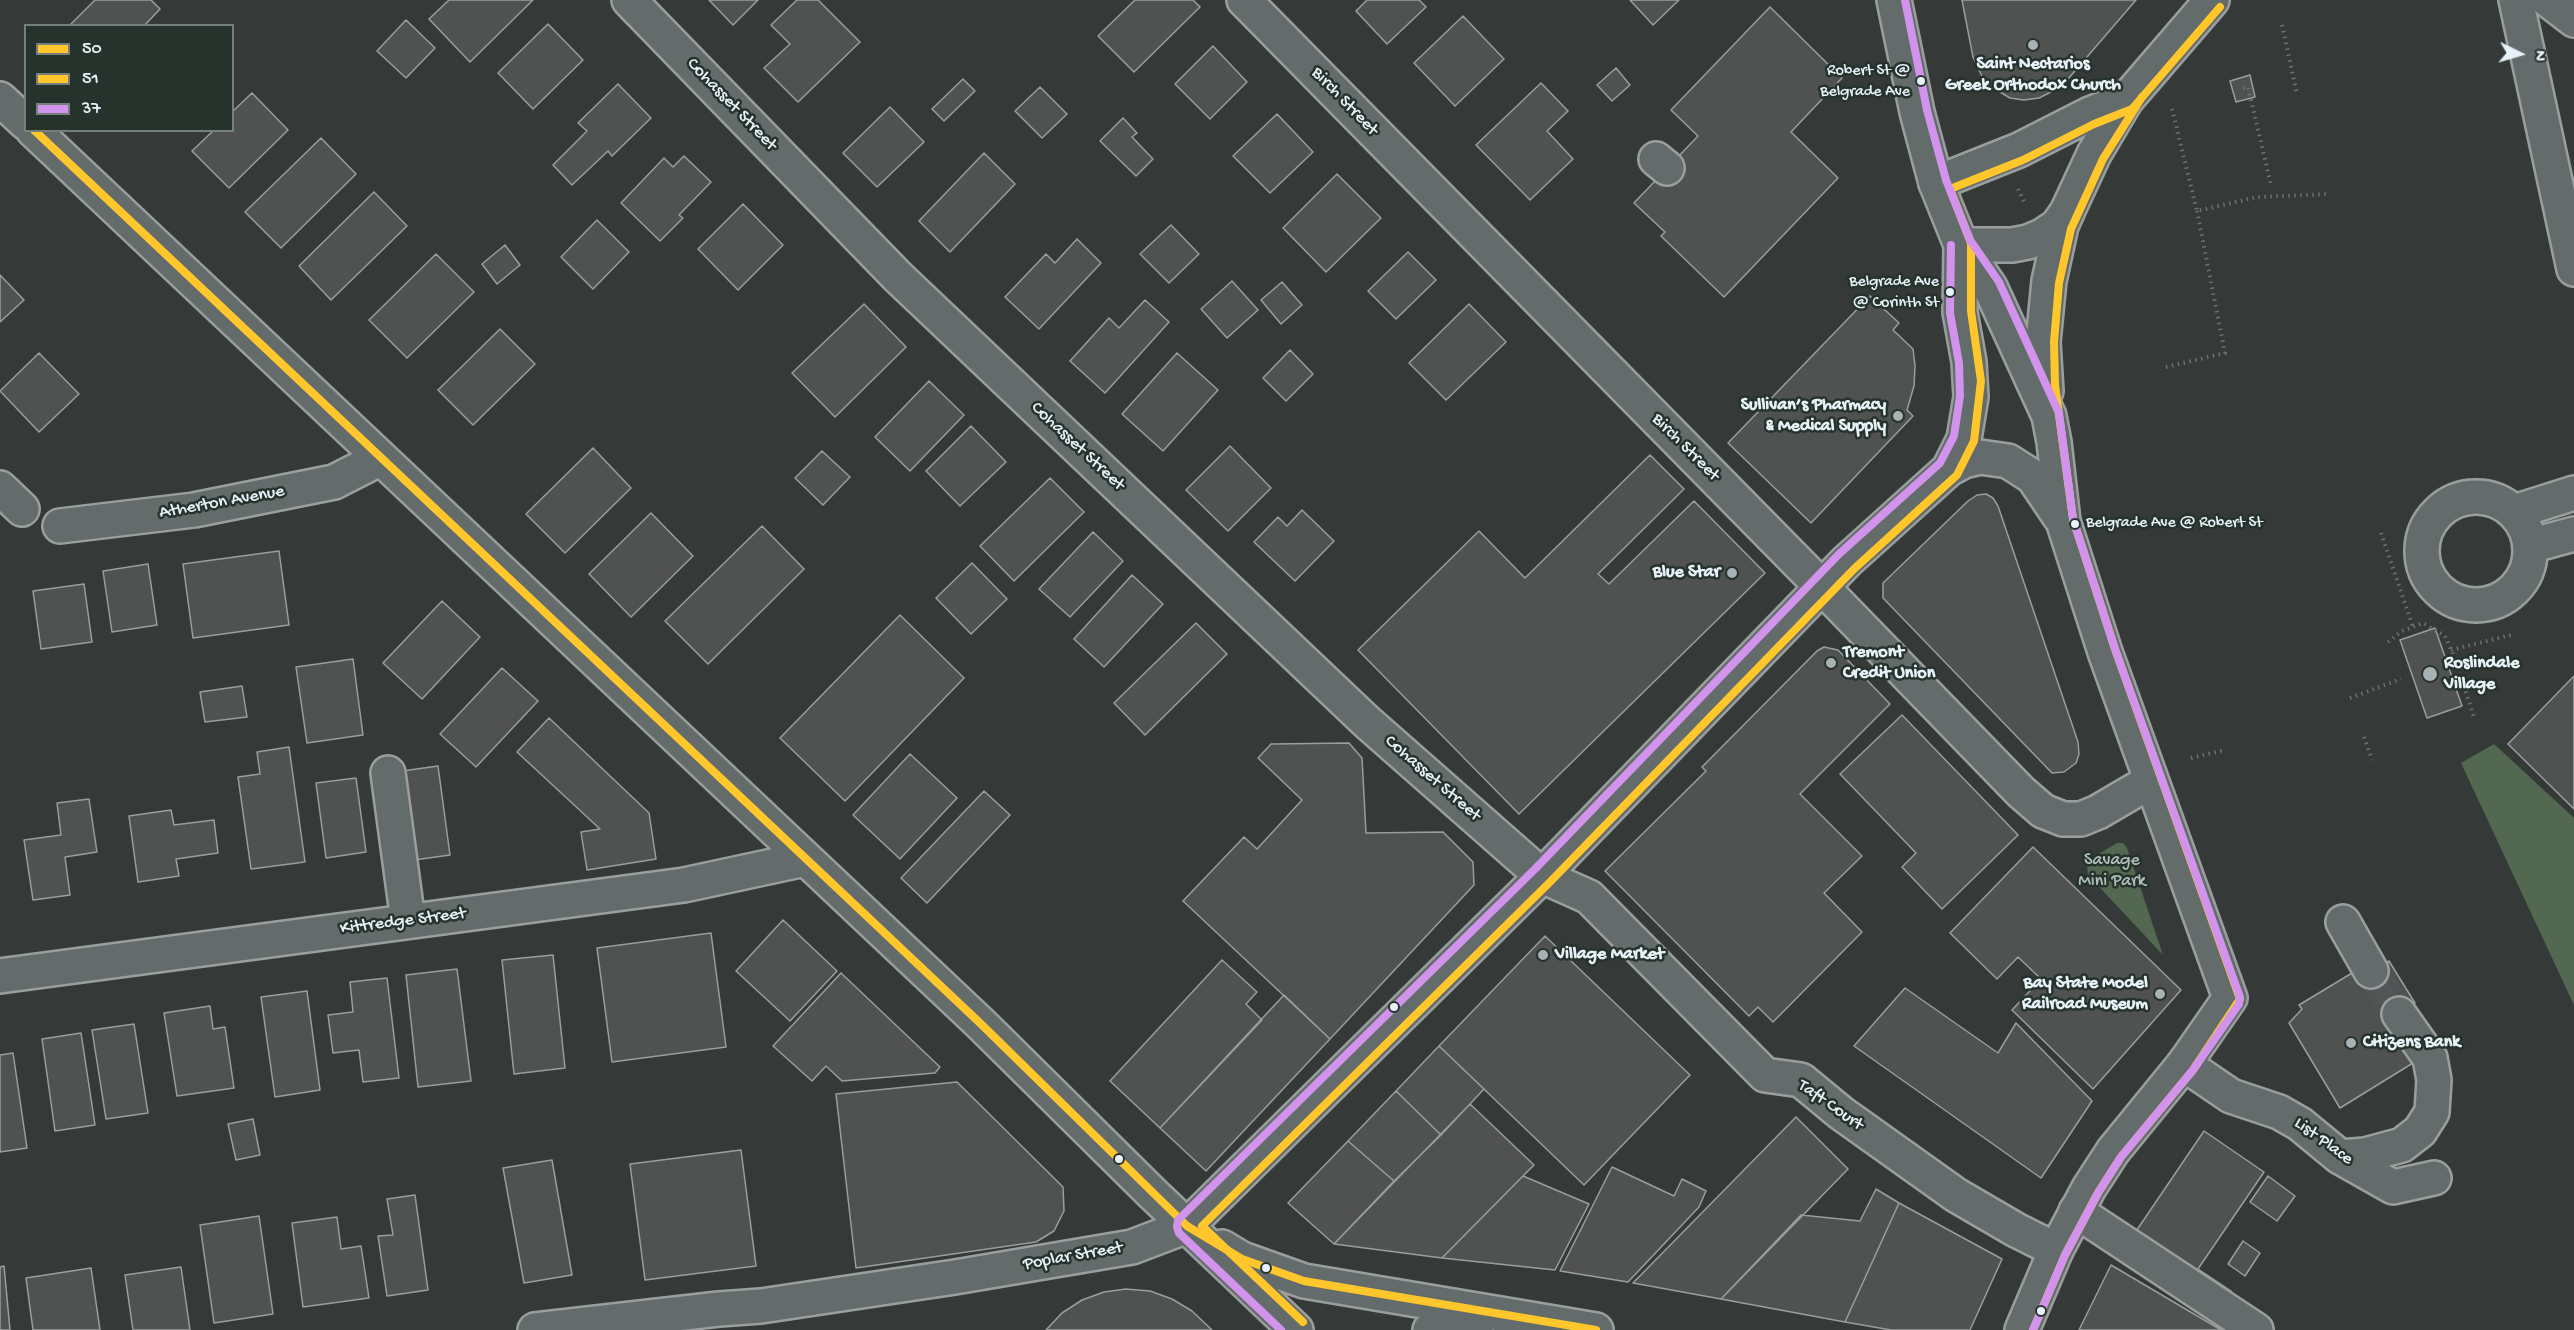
<!DOCTYPE html>
<meta charset="utf-8">
<style>
body{margin:0}
#map{position:relative;width:2574px;height:1330px;overflow:hidden;background:#353a38;font-family:"Gochi Hand",sans-serif}
canvas{display:block}
.legend{position:absolute;left:24px;top:24px;width:210px;height:108px;box-sizing:border-box;background:#26332d;border:2px solid #747f7e;margin:0;padding:8px 10px;list-style:none;font-size:18px;color:#e8f1f8}
.legend li{display:flex;align-items:center;gap:12px;height:30px}
.legend b{width:30px;border:2px solid #747f7e}
.north{position:absolute;left:2490px;top:24px;width:60px;height:60px;-webkit-text-stroke:4px #26332d;paint-order:stroke;rotate:95deg;font-size:16px;font-weight:700;line-height:24px;text-align:center;color:#e8f1f8}
.north::after{content:'';display:block;margin:auto;width:21px;height:27px;background:#e8f1f8;clip-path:polygon(50% 0,100% 100%,50% 72%,0 100%)}
</style>
<div id="map">
<canvas width="2574" height="1330"></canvas>
<ul class="legend">
<li><b style="height:8px;background:#ffc72c"></b>50</li>
<li><b style="height:8px;background:#ffc72c"></b>51</li>
<li><b style="height:8px;background:#d193ec"></b>37</li>
</ul>
<div class="north">N</div>
</div>
<script>
const ctx = document.querySelector('canvas').getContext('2d');
ctx.lineJoin = 'round';
function paint(path, color) {
  ctx.fillStyle = color;
  ctx.fill(path, 'evenodd');
}
function toPath(rows) {
  const path = new Path2D();
  for (const r of rows) {
    if (r.length === 3) {
      path.moveTo(r[0] + r[2], r[1]);
      path.arc(r[0], r[1], r[2], 0, 2 * Math.PI);
      continue;
    }
    path.moveTo(r[0], r[1]);
    for (let i = 2; i < r.length; i += 2) path.lineTo(r[i], r[i + 1]);
  }
  return path;
}
function stroke(path, color, width, dash) {
  ctx.strokeStyle = color;
  ctx.lineWidth = width;
  ctx.lineCap = dash ? 'butt' : 'round';
  ctx.setLineDash(dash || []);
  ctx.stroke(path);
}
function drawText(font, color, halo, rows, align = 'center') {
  ctx.font = font + ' "Gochi Hand",sans-serif';
  ctx.lineWidth = 5;
  ctx.setLineDash([]);
  ctx.textBaseline = 'middle';
  ctx.strokeStyle = halo;
  ctx.fillStyle = color;
  for (const [text, x, y, turn = 0] of rows) {
    ctx.save();
    ctx.translate(x, y);
    ctx.rotate((+turn || 0) * Math.PI / 180);
    ctx.textAlign = isNaN(turn) ? turn : align;
    if (halo) ctx.strokeText(text, 0, 0);
    ctx.fillText(text, 0, 0);
    ctx.restore();
  }
}
paint(toPath([
 [2494,744,2574,818,2574,1005,2461,763],
 [2117,843,2123,843,2127,848,2163,955,2088,875,2087,865,2097,855]
]), '#526851');
const building = toPath([
 [95,0,151,0,160,9,144,26,69,26,95,0],
 [449,0,533,0,470,62,429,19,449,0],
 [709,0,758,0,733,25,709,0],
 [797,0,818,0,860,42,798,102,764,68,790,44,771,25,797,0],
 [1135,0,1193,0,1200,7,1134,72,1098,36,1135,0],
 [1367,0,1419,0,1426,7,1387,44,1356,11,1367,0],
 [1630,0,1679,0,1653,25,1630,0],
 [1962,0,2136,0,2068,79,2055,90,2039,98,2024,100,2010,98,1985,83,1973,57,1962,0],
 [1770,7,1842,78,1791,132,1838,178,1724,297,1661,236,1665,232,1634,203,1698,136,1671,110,1770,7],
 [1463,16,1504,59,1455,106,1414,63,1463,16],
 [406,20,435,48,406,78,377,51,406,20],
 [548,24,583,60,533,109,498,73,548,24],
 [1213,46,1247,82,1210,119,1175,84,1213,46],
 [1616,68,1630,85,1612,101,1597,85,1616,68],
 [2250,75,2255,97,2236,102,2230,81,2250,75],
 [963,79,975,91,944,121,932,109,963,79],
 [1541,83,1568,111,1547,131,1573,159,1530,200,1476,145,1541,83],
 [618,84,651,118,612,156,608,151,572,185,553,165,587,131,578,123,618,84],
 [1040,87,1067,114,1042,138,1015,111,1040,87],
 [252,93,288,130,229,188,192,151,214,130,232,130,232,112,252,93],
 [890,107,924,142,877,187,843,153,890,107],
 [1277,114,1313,152,1270,193,1233,156,1277,114],
 [1123,118,1137,133,1132,137,1153,159,1136,176,1100,141,1123,118],
 [321,138,356,174,281,248,245,212,321,138],
 [984,153,1015,184,950,252,919,221,984,153],
 [684,156,711,182,679,215,683,218,660,241,621,203,664,158,673,167,684,156],
 [1337,174,1381,218,1326,272,1283,228,1337,174],
 [374,192,407,226,331,300,299,266,374,192],
 [743,204,783,245,738,290,698,249,743,204],
 [597,220,629,252,593,289,561,257,597,220],
 [1171,225,1199,254,1169,283,1140,254,1171,225],
 [1077,239,1101,263,1039,329,1005,297,1046,254,1055,263,1077,239],
 [505,245,520,265,497,284,482,264,505,245],
 [1408,252,1436,280,1396,319,1368,291,1408,252],
 [436,254,474,292,407,358,369,320,436,254],
 [0,275,24,300,0,322,0,275],
 [1232,281,1258,310,1227,338,1201,309,1232,281],
 [1282,282,1302,305,1281,324,1261,300,1282,282],
 [1870,296,1899,323,1893,330,1913,349,1915,366,1914,386,1907,410,1913,416,1811,523,1728,443,1870,296],
 [1145,300,1169,322,1105,393,1070,361,1109,318,1119,328,1145,300],
 [864,304,906,347,835,417,792,373,864,304],
 [1469,304,1506,342,1446,400,1409,363,1469,304],
 [500,329,535,364,473,425,438,390,500,329],
 [1290,350,1313,374,1286,401,1263,378,1290,350],
 [39,353,79,394,39,432,0,391,39,353],
 [1177,353,1218,390,1163,451,1122,414,1177,353],
 [929,381,964,415,910,471,875,437,929,381],
 [971,426,1006,462,960,506,926,471,971,426],
 [1230,446,1271,488,1228,531,1186,490,1230,446],
 [593,448,631,488,565,553,526,514,593,448],
 [822,451,850,477,823,505,795,478,822,451],
 [1650,455,1684,489,1598,574,1609,584,1694,501,1765,573,1519,814,1358,650,1479,531,1525,578,1650,455],
 [1050,478,1084,512,1014,581,980,546,1050,478],
 [1986,494,1993,498,1998,506,2078,742,2079,754,2076,763,2064,772,2052,773,1883,598,1883,583,1968,501,1977,495,1986,494],
 [1302,510,1334,541,1295,581,1254,542,1278,517,1287,526,1302,510],
 [651,513,693,556,631,617,589,574,651,513],
 [762,526,804,569,708,664,665,621,762,526],
 [1093,532,1123,561,1070,617,1039,589,1093,532],
 [279,551,289,625,193,638,183,564,279,551],
 [972,563,1007,599,971,634,936,598,972,563],
 [148,564,157,625,112,632,103,571,148,564],
 [1132,575,1163,604,1104,667,1074,639,1132,575],
 [84,584,92,642,41,649,33,591,84,584],
 [442,601,480,637,422,699,383,663,442,601],
 [900,615,964,678,845,801,780,738,900,615],
 [1196,623,1227,654,1145,735,1114,703,1196,623],
 [2435,628,2462,706,2427,718,2400,640,2435,628],
 [1824,647,1838,650,1890,704,1800,794,1862,856,1824,893,1862,932,1773,1022,1758,1007,1749,1016,1605,871,1706,771,1702,767,1817,651,1824,647],
 [353,659,363,735,307,743,296,667,353,659],
 [502,668,538,701,476,767,440,734,502,668],
 [2574,676,2574,809,2508,744,2574,676],
 [242,686,247,717,205,722,200,692,242,686],
 [1902,715,2018,835,1942,909,1902,867,1916,853,1840,774,1902,715],
 [549,718,649,813,656,859,587,870,581,832,600,829,517,752,549,718],
 [1349,743,1362,758,1366,833,1443,832,1473,862,1474,885,1330,1039,1183,901,1244,837,1257,849,1302,800,1258,758,1271,744,1349,743],
 [289,747,305,862,251,869,238,777,260,774,257,752,289,747],
 [910,754,957,798,900,859,853,815,910,754],
 [438,766,450,855,400,862,388,773,438,766],
 [356,778,366,852,326,858,316,783,356,778],
 [984,791,1010,815,927,903,901,878,984,791],
 [89,799,97,852,65,857,70,895,33,900,24,840,61,835,57,803,89,799],
 [171,810,174,825,214,820,218,853,176,859,179,876,138,882,129,816,171,810],
 [2033,847,2181,990,2093,1089,2012,1010,2041,979,2018,957,1997,979,1950,933,2033,847],
 [783,920,837,971,790,1021,736,971,783,920],
 [711,933,726,1047,612,1062,597,948,711,933],
 [1545,936,1690,1075,1584,1185,1439,1046,1545,936],
 [553,955,565,1068,514,1074,502,960,553,955],
 [1222,960,1257,992,1246,1004,1262,1020,1160,1128,1110,1081,1222,960],
 [2389,961,2415,1003,2387,1021,2413,1063,2340,1108,2289,1023,2302,1009,2299,1005,2357,970,2371,971,2389,961],
 [457,969,471,1081,418,1087,406,975,457,969],
 [841,973,940,1067,935,1073,842,1081,826,1066,812,1081,773,1046,841,973],
 [387,978,399,1078,363,1082,359,1050,333,1053,328,1015,353,1012,350,982,387,978],
 [1905,988,1998,1053,2016,1023,2092,1101,2041,1178,1854,1046,1905,988],
 [307,991,320,1090,275,1097,261,997,307,991],
 [1284,995,1330,1039,1206,1171,1160,1128,1284,995],
 [210,1006,213,1029,225,1027,234,1088,177,1096,164,1013,210,1006],
 [134,1024,148,1113,106,1119,92,1030,134,1024],
 [81,1033,95,1125,55,1131,42,1039,81,1033],
 [1439,1046,1484,1089,1441,1135,1396,1091,1439,1046],
 [13,1053,27,1148,0,1152,0,1055,13,1053],
 [957,1082,1063,1187,1064,1211,1054,1231,1036,1242,856,1268,836,1094,957,1082],
 [1396,1091,1441,1135,1394,1181,1348,1141,1396,1091],
 [1470,1104,1534,1165,1523,1176,1442,1258,1334,1244,1470,1104],
 [1796,1117,1848,1169,1721,1299,1633,1283,1796,1117],
 [253,1119,260,1155,236,1160,228,1124,253,1119],
 [2204,1131,2264,1172,2198,1269,2231,1291,2218,1310,2126,1246,2204,1131],
 [1348,1141,1394,1181,1334,1244,1288,1203,1348,1141],
 [741,1150,756,1266,645,1280,630,1164,741,1150],
 [552,1160,572,1275,524,1283,503,1168,552,1160],
 [1612,1167,1674,1196,1682,1179,1706,1191,1699,1207,1628,1282,1560,1271,1612,1167],
 [1523,1176,1589,1204,1555,1270,1442,1258,1523,1176],
 [2268,1176,2295,1196,2277,1221,2250,1202,2268,1176],
 [1876,1189,1899,1203,1845,1322,1721,1299,1801,1215,1860,1221,1876,1189],
 [415,1195,428,1290,387,1296,378,1236,393,1235,387,1199,415,1195],
 [1899,1203,2002,1259,1970,1330,1891,1330,1845,1322,1899,1203],
 [259,1216,273,1314,214,1323,200,1225,259,1216],
 [337,1217,341,1249,361,1246,369,1298,303,1307,292,1223,337,1217],
 [2243,1241,2260,1253,2245,1276,2228,1264,2243,1241],
 [2111,1265,2221,1330,2079,1330,2111,1265],
 [4,1266,10,1330,0,1330,0,1267,4,1266],
 [181,1267,190,1330,133,1330,125,1275,181,1267],
 [91,1268,100,1330,33,1330,26,1278,91,1268],
 [1126,1289,1150,1291,1172,1299,1192,1311,1212,1330,1046,1330,1062,1313,1082,1300,1104,1292,1126,1289]
]);
paint(building, '#505151');
stroke(building, '#9a9e9f', 1.5);
stroke(toPath([
 [2371,971,2399,1014]
]), '#505555', 33, [33, 16]);
const minor = toPath([
 [629,0,898,277,1367,722,1542,876,1589,897,1765,1075,1801,1080,1841,1113,1956,1195,2016,1230,2056,1250],
 [1244,0,1822,587,2021,792,2043,811,2063,819,2081,819,2098,812,2151,781],
 [2516,0,2574,269],
 [2548,0,2574,20],
 [1656,159,1667,168],
 [1936,183,2019,150,2090,114,2126,100],
 [1961,245,2012,245,2028,242,2042,236,2057,226,2067,212,2094,154,2126,100,2212,0],
 [0,488,22,509],
 [2476,551,54],
 [2514,512,2574,493],
 [60,526,194,510,334,482,379,459],
 [2530,546,2574,534],
 [388,773,408,921],
 [2343,922,2371,971],
 [0,976,684,885,805,859],
 [2184,1064,2231,1096,2279,1112,2300,1124,2340,1157,2393,1187,2434,1178],
 [2340,1157,2365,1155,2402,1145,2420,1131,2432,1112,2434,1080,2430,1058,2399,1014],
 [2076,1211,2256,1330],
 [535,1330,719,1309,761,1306,955,1277,1132,1247,1187,1226]
]);
const major = toPath([
 [1894,0,1917,112,1936,183,1961,245,1990,287,2049,416,2054,442,2063,521,2105,652,2230,998,2184,1064,2113,1151,2089,1188,2056,1250,2022,1330],
 [0,99,26,123],
 [33,130,980,1023,1153,1194,1296,1330],
 [2046,391,2043,342,2049,281,2061,226,2067,212],
 [1949,469,1964,461,1980,457,2008,461,2033,477,2060,517],
 [1187,1226,1542,876,1847,561,1949,469,1964,439,1971,397,1969,362,1960,312,1961,245],
 [1222,1247,1242,1259,1304,1281,1596,1330],
 [1430,1330,1455,1322,1483,1316]
]);
stroke(minor, '#9a9e9f', 38);
stroke(major, '#9a9e9f', 38);
stroke(toPath([
 [2282,25,2297,94],
 [2243,88,2248,87,2271,185],
 [2172,109,2197,211,2257,197,2329,194],
 [2018,189,2025,204],
 [2166,367,2225,353,2197,211],
 [2381,533,2413,627],
 [2388,642,2402,631,2423,623,2445,636,2456,661],
 [2451,650,2515,634],
 [2462,680,2474,717],
 [2350,698,2401,679],
 [2364,737,2372,760],
 [2191,758,2225,750]
]), '#6e7171', 4, [1.5, 4.5]);
stroke(minor, '#646b6b', 33);
stroke(major, '#646b6b', 33);
stroke(toPath([
 [34,130,980,1023,1187,1226,1242,1259,1304,1281,1596,1330]
]), '#ffc72c', 8);
stroke(toPath([
 [1303,1322,1202,1226,1549,883,1854,569,1957,475,1974,441,1981,381,1971,311,1971,243,1950,189,2023,160,2094,124,2132,109,2220,7],
 [2033,1330,2065,1255,2098,1193,2121,1157,2193,1070,2240,999,2115,649,2073,519,2055,385,2054,342,2059,283,2071,229,2103,159,2142,97]
]), '#ffc72c', 8);
stroke(toPath([
 [1905,0,1927,110,1946,180,1970,240,1999,282,2059,413,2073,519,2115,649,2240,997,2239,1004,2193,1070,2121,1157,2098,1193,2065,1255,2033,1330],
 [1281,1330,1179,1233,1177,1227,1178,1220,1535,869,1839,554,1940,463,1954,436,1960,396,1959,363,1950,313,1951,245]
]), '#d193ec', 8);
for (const [x, y, r, color] of [
 [2033,45,6,"#a9b1b5"],
 [1921,81,5,"#e8f1f8"],
 [1950,292,5,"#e8f1f8"],
 [1898,416,6,"#a9b1b5"],
 [2075,524,5,"#e8f1f8"],
 [1732,573,6,"#a9b1b5"],
 [1831,663,6,"#a9b1b5"],
 [2430,674,8,"#a9b1b5"],
 [1543,955,6,"#a9b1b5"],
 [2160,994,6,"#a9b1b5"],
 [1394,1007,5,"#e8f1f8"],
 [2351,1043,6,"#a9b1b5"],
 [1119,1159,5,"#e8f1f8"],
 [1266,1268,5,"#e8f1f8"],
 [2041,1311,5,"#e8f1f8"]
]) {
  const dot = new Path2D();
  dot.arc(x, y, r, 0, 2 * Math.PI);
  ctx.fillStyle = color;
  ctx.fill(dot);
  stroke(dot, '#26332d', 2);
}
drawText('16px', '#e8f1f8', '#26332d', [
 ["Robert St @",1910,72],
 ["Belgrade Ave",1910,93],
 ["Belgrade Ave",1939,283],
 ["@ Corinth St",1939,304],
 ["Belgrade Ave @ Robert St",2086,524,"left"]
], 'right');
drawText('bold 18px', '#e8f1f8', '#26332d', [
 ["Saint Nectarios",2033,65,"center"],
 ["Greek Orthodox Church",2033,86,"center"],
 ["Sullivan’s Pharmacy",1886,406,"right"],
 ["& Medical Supply",1886,427,"right"],
 ["Blue Star",1720,573,"right"],
 ["Tremont",1843,653],
 ["Credit Union",1843,674],
 ["Roslindale",2444,664],
 ["Village",2444,685],
 ["Village Market",1555,955],
 ["Bay State Model",2148,984,"right"],
 ["Railroad Museum",2148,1005,"right"],
 ["Citizens Bank",2363,1043]
], 'left');
drawText('18px', '#e8f1f8', '#26332d', [
 ["Birch Street",1344,102,46],
 ["Cohasset Street",731,105,46],
 ["Cohasset Street",1077,447,43],
 ["Birch Street",1685,448,45],
 ["Atherton Avenue",222,503,-10],
 ["Cohasset Street",1432,779,41],
 ["Kittredge Street",403,922,-7],
 ["Taft Court",1830,1106,35],
 ["List Place",2323,1142,36],
 ["Poplar Street",1073,1257,-10]
]);
drawText('18px', '#aebdb7', '#26332d', [
 ["Savage",2112,861],
 ["Mini Park",2112,882]
]);
</script>
